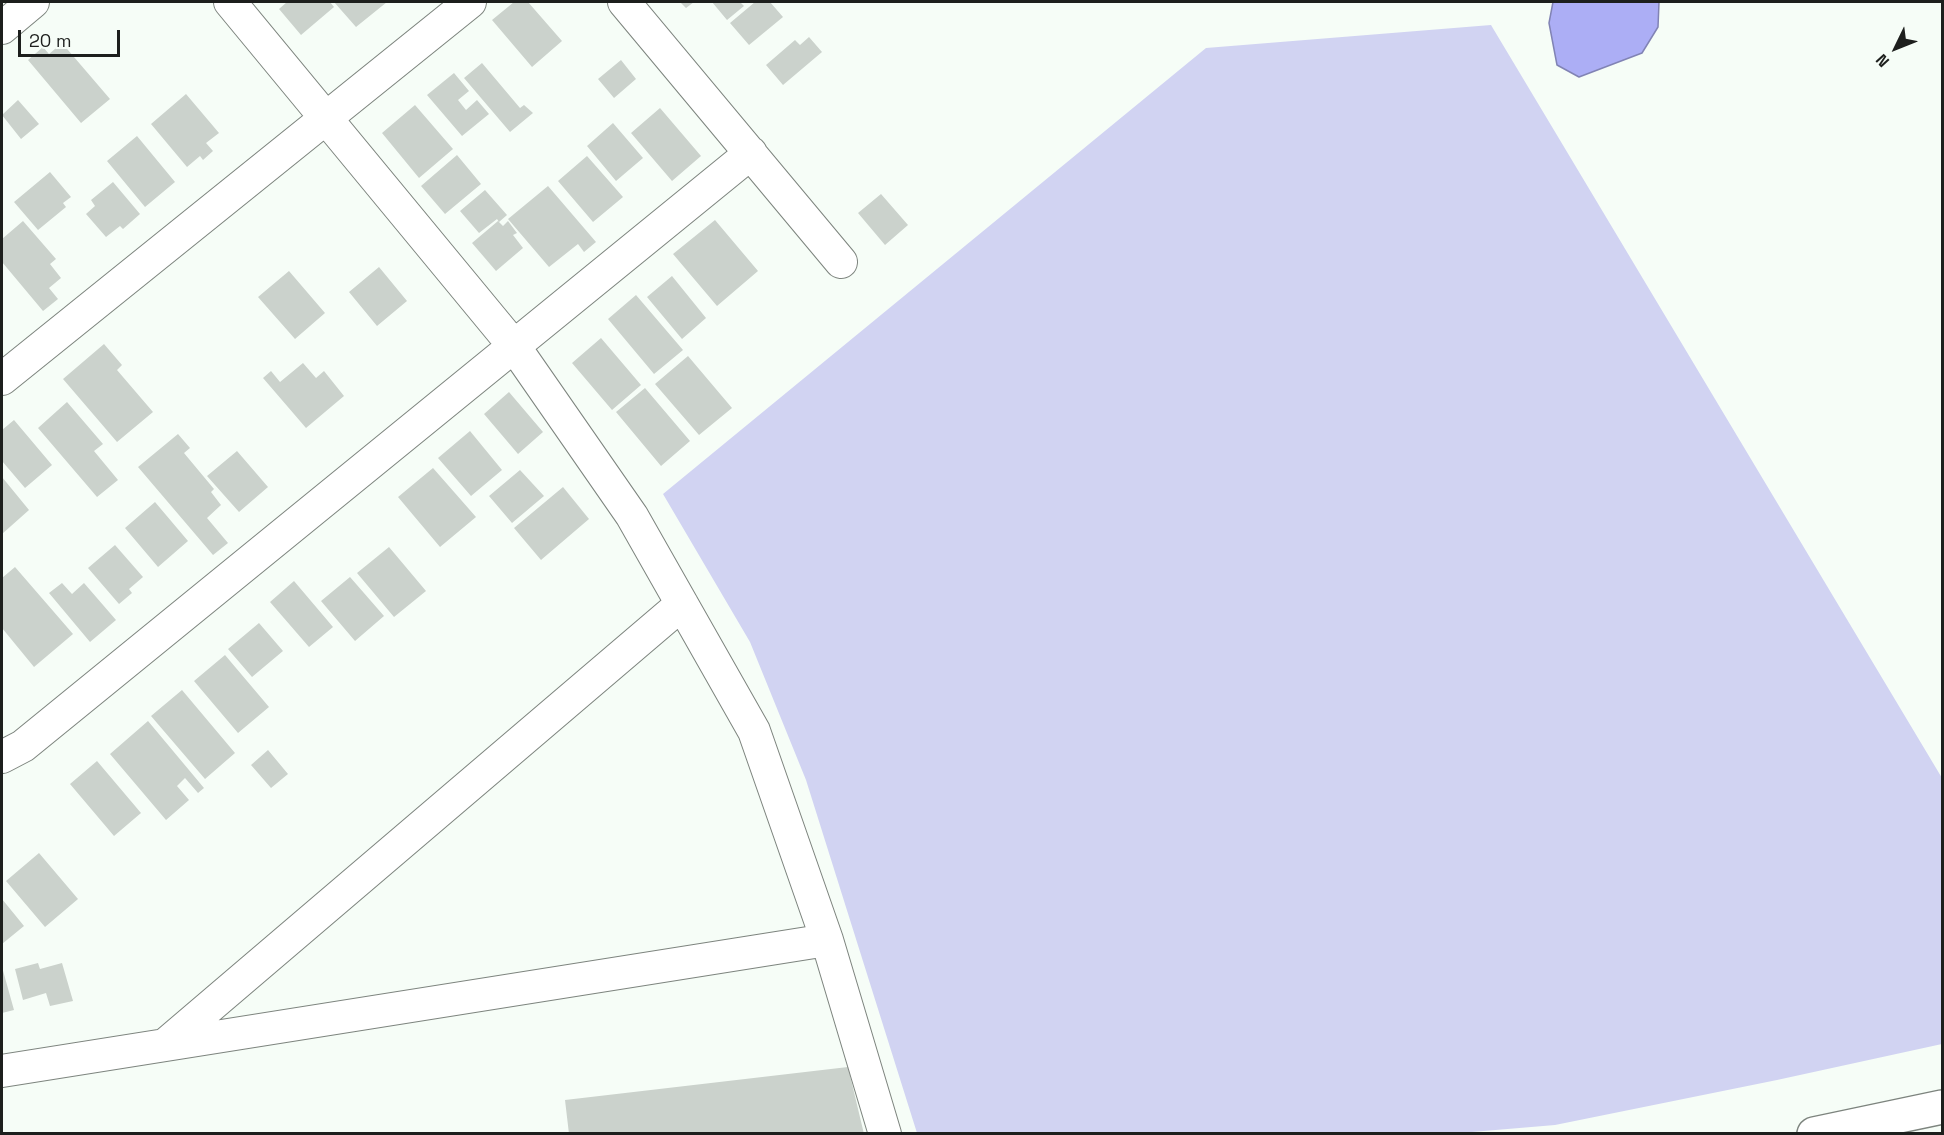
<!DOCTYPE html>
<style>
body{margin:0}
#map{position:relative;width:1944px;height:1135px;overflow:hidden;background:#f6fdf7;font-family:"Space Grotesk",sans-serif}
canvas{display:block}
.frame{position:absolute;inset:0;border:3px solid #1d1f1d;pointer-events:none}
.north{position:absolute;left:1866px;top:18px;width:60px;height:60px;-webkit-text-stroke:4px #f6fdf7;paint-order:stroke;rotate:227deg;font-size:16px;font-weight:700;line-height:24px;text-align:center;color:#1d1f1d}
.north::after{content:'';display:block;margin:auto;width:21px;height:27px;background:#1d1f1d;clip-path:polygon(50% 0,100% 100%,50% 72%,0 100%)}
.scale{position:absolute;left:18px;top:30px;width:102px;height:27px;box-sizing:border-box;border:3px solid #1d1f1d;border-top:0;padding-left:8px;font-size:18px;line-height:21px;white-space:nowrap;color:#1d1f1d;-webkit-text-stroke:4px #f6fdf7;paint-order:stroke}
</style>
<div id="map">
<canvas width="1944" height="1135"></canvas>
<div class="frame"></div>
<div class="north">N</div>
<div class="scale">20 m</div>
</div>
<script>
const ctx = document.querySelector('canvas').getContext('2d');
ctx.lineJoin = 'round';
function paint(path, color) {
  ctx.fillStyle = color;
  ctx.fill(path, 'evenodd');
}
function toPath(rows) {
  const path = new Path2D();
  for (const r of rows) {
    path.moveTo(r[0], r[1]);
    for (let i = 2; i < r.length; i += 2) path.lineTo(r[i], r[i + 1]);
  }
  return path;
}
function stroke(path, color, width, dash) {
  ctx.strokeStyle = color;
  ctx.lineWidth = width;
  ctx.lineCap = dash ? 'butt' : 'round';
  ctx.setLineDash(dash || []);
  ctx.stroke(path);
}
paint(toPath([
 [1491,25,1942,778,1942,1044,1777,1080,1555,1125,1460,1133,917,1133,806,780,750,642,663,494,1206,48]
]), '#d1d3f2');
const water = toPath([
 [1553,2,1659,2,1658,27,1642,53,1579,77,1557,65,1549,23,1553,2]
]);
paint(water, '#acaef5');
stroke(water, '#8183b4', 1.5);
paint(toPath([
 [287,2,330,2,334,7,301,35,279,9],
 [334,2,387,2,356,27],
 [514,2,528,2,562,41,532,67,492,20],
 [680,2,694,2,686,8],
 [712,2,740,2,744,6,727,20],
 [755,2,770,2,783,17,749,45,730,23],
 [809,37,822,52,783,85,766,65,795,40,800,45],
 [62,43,110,99,81,123,28,60,43,47,49,54],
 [621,60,636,79,614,98,598,79],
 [482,63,520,108,524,105,533,113,510,132,464,78],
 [454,73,469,91,458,100,466,110,477,100,489,114,462,136,427,95],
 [186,94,219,133,206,143,213,151,203,160,200,156,187,167,151,124],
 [18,100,39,124,21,139,2,115],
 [415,105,453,149,419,178,382,133],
 [660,108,701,156,672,181,631,133],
 [613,123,643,158,616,181,587,146],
 [137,136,175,182,145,207,107,161],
 [457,155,481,184,445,214,421,186],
 [587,156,623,197,593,222,558,181],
 [50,172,71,197,63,203,66,207,38,230,14,202],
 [113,182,140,214,123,229,120,226,106,237,86,214,95,206,91,200],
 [548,186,596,242,584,252,578,244,549,267,508,219],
 [485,190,507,215,499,222,497,219,479,233,460,211],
 [881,194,908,225,885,245,858,213],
 [715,220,758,271,717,306,673,254],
 [23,221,56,259,50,264,61,278,49,288,58,299,43,311,2,262,2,239],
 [498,221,503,226,508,221,517,233,513,235,523,248,496,271,472,243],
 [379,267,407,301,377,326,349,292],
 [289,271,325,313,295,339,258,297],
 [672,276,706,318,682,339,647,297],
 [636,295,683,350,654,374,608,319],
 [601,338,641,385,612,410,572,363],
 [104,344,122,365,117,370,153,412,117,442,63,379],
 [688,356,732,408,699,435,655,384],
 [303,363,316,378,324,371,344,396,306,428,263,378,271,371,280,382],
 [645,388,690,441,661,466,616,412],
 [509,392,543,432,518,454,484,414],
 [67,402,103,444,94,451,118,480,97,497,38,428],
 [14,420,52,465,25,488,2,461,2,430],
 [470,431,502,470,471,496,438,458],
 [178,434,190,448,184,453,214,489,211,492,221,505,207,518,228,543,213,555,138,467],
 [237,451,268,487,239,512,207,476],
 [433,468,476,517,440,547,398,497],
 [520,470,544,496,512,523,489,496],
 [2,477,29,510,2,534],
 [563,487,589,519,541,560,514,528],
 [155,502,188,541,158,567,125,528],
 [115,545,143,577,129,589,132,593,119,604,88,568],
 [389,547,426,591,394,617,357,573],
 [15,567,73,634,34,667,2,628,2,578],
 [350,577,384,616,355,641,321,601],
 [294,581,333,627,309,647,270,602],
 [62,583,72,594,84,583,116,620,90,642,49,593],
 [259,623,283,651,252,677,228,649],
 [225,655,269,707,238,733,194,681],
 [182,690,235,753,205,779,151,716],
 [148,721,204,788,198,793,185,778,177,786,189,800,166,820,110,754],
 [268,750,288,774,271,788,251,765],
 [97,761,141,813,114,836,70,784],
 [39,853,78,899,45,927,6,881],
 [2,899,24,926,2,944],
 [38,963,40,969,62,963,73,1001,50,1006,46,993,23,1000,15,969],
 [2,967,14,1010,2,1013],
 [848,1067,864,1134,569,1134,565,1100]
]), '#cbd2cc');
const minor = toPath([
 [230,2,514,346,632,516,754,731,827,940,885,1134],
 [624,2,841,262],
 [2,28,33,2],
 [2,379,470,2],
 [2,757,23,746,751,153],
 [166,1044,682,604],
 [2,1071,827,940]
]);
const secondary = toPath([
 [1814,1134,1942,1107]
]);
stroke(minor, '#7d847e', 34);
stroke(secondary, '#7d847e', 36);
stroke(minor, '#fff', 32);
stroke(secondary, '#fff', 33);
</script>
